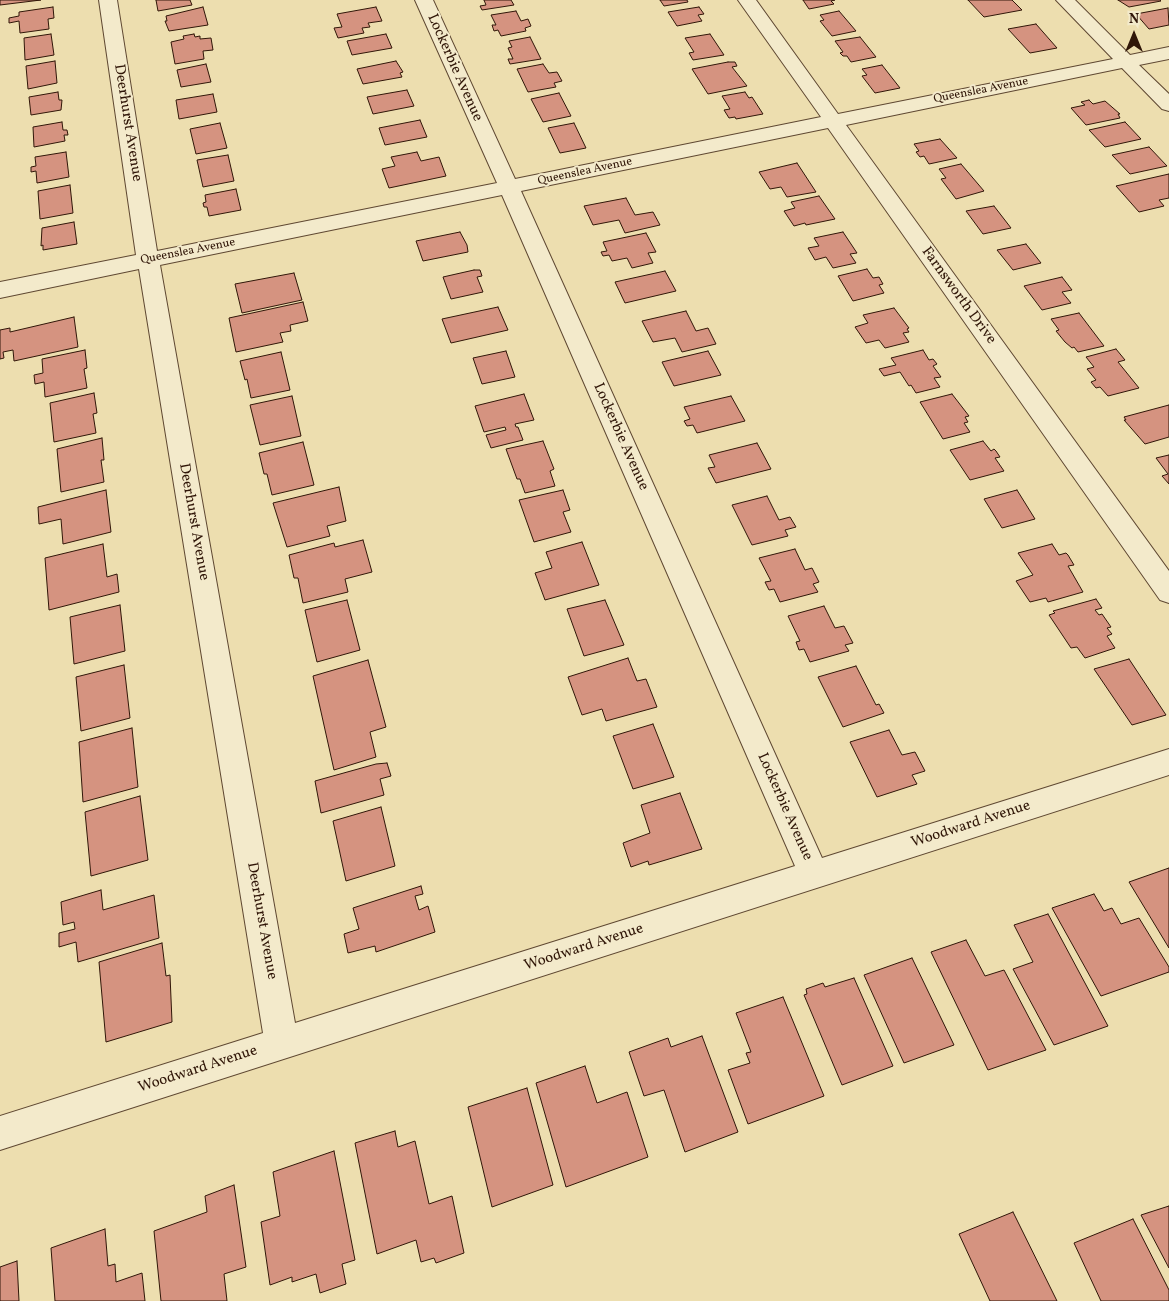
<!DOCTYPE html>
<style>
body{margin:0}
#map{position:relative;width:1169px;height:1301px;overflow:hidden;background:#eddeaf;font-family:Vollkorn,serif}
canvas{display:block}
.north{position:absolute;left:1109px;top:10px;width:50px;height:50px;-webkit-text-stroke:4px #f3eacb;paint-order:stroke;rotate:0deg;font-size:14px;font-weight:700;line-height:20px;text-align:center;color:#301608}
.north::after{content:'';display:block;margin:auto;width:18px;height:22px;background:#301608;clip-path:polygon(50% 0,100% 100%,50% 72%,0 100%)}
</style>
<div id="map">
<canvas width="1169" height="1301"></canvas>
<div class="north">N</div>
</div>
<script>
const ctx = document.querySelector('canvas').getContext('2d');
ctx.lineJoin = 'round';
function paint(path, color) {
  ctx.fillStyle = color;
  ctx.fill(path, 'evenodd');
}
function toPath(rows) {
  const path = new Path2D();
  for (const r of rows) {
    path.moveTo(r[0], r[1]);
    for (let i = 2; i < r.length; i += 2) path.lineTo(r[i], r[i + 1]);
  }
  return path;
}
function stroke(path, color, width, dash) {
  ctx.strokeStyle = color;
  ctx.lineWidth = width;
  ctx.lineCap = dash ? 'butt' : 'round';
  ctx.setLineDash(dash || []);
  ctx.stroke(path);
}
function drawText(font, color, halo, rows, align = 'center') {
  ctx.font = font + ' Vollkorn,serif';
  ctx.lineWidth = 4;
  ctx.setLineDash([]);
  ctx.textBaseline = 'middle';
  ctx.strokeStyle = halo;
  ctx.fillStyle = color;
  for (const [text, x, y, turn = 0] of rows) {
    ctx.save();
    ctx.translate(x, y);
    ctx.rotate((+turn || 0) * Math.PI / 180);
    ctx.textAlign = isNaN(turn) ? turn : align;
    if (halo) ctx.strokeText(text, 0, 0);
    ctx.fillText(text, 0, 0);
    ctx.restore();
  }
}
const building = toPath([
 [0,0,41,0,0,5,0,0],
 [156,0,190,0,192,5,158,11,156,0],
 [484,0,511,0,514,5,482,10,480,6,486,5,484,0],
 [660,0,687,0,688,2,664,6,660,0],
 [803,0,835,0,831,1,834,4,809,9,803,0],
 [968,0,1012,0,1022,10,984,17,968,0],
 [1118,0,1160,0,1161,1,1129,7,1118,0],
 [53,7,54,18,48,19,49,29,20,33,19,21,9,23,9,18,19,16,19,12,53,7],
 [203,7,208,25,169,31,165,21,167,21,166,16,203,7],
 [376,7,382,21,368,23,370,27,362,28,364,33,338,38,334,28,342,27,337,14,376,7],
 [699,7,704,14,698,15,702,21,677,26,668,12,699,7],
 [1168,8,1169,25,1149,29,1136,14,1168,8],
 [516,11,521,21,528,19,531,26,525,28,526,31,501,36,498,30,494,31,492,25,496,25,491,15,516,11],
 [839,11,856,31,832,36,820,21,824,20,820,15,839,11],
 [1036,24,1057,48,1030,53,1008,29,1036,24],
 [51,34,54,55,25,60,24,38,51,34],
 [194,34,195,37,200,36,200,39,211,38,213,50,203,51,204,59,175,64,171,42,184,39,183,36,194,34],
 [386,34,392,48,352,55,347,41,386,34],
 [710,34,724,55,693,60,689,53,694,52,685,38,710,34],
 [530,37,541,59,510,64,508,59,513,59,508,48,512,47,509,41,530,37],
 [860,37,876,57,851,62,847,56,843,56,840,53,843,52,835,41,860,37],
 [55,61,57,83,28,89,26,66,55,61],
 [396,61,403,72,400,73,402,77,363,84,357,69,396,61],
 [728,62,735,62,737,66,732,67,747,86,708,94,692,69,728,62],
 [206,64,211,82,181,87,177,70,206,64],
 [543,64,549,73,557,72,562,81,554,83,556,87,528,92,517,69,543,64],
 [882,65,900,88,875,93,862,76,867,75,862,69,882,65],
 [407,90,414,106,373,114,367,97,407,90],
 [58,92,59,100,62,100,61,110,31,115,29,97,58,92],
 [745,92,749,98,752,97,763,114,736,119,735,117,729,118,724,110,730,109,722,96,745,92],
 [559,93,571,116,543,122,531,99,559,93],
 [213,94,217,112,179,119,176,100,213,94],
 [1089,100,1093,104,1105,101,1120,114,1118,114,1120,118,1086,125,1071,108,1085,105,1081,102,1089,100],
 [420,120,427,137,385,145,379,128,420,120],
 [62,122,63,130,67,130,68,135,64,135,65,141,34,147,33,127,62,122],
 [1125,122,1141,139,1105,147,1089,130,1125,122],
 [220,123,227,148,196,154,190,129,220,123],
 [574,123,586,148,560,153,548,128,574,123],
 [940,139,957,158,929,164,924,156,920,157,916,152,919,151,914,144,940,139],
 [1149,147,1167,166,1130,174,1112,155,1149,147],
 [66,152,69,177,37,183,36,171,31,172,31,167,36,166,35,157,66,152],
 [417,152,421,161,439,157,446,176,389,188,382,169,395,166,391,157,417,152],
 [228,155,234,181,203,187,197,160,228,155],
 [797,163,816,192,787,197,781,187,770,189,759,172,797,163],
 [961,164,984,191,956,199,941,179,946,178,939,169,961,164],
 [1169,174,1169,198,1159,200,1164,206,1139,212,1116,186,1169,174],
 [70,185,73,213,40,219,38,191,70,185],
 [236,189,241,210,209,216,207,207,204,207,203,203,206,202,205,195,236,189],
 [819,196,835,219,806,225,805,223,794,226,784,211,795,208,791,202,819,196],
 [626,198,635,215,653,212,660,225,625,233,619,220,593,225,584,206,626,198],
 [994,206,1011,228,983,234,966,211,994,206],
 [74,222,77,244,43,250,43,245,41,246,42,228,74,222],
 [460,232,467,245,468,252,423,261,416,241,460,232],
 [843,232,857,253,850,254,856,263,833,268,826,257,815,260,808,248,819,246,814,238,843,232],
 [646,233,656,252,648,253,653,263,632,268,627,258,612,261,609,255,603,256,601,252,607,251,603,242,646,233],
 [1026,244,1041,263,1013,270,997,250,1026,244],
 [867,269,873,278,879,277,883,284,879,285,884,293,853,301,838,276,867,269],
 [474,270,480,270,482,276,477,277,483,292,451,299,443,277,474,270],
 [665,271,676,291,625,303,615,282,665,271],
 [294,273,302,300,242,313,235,284,294,273],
 [1062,277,1072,290,1062,292,1071,303,1042,310,1024,286,1062,277],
 [303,302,308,321,290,325,291,331,280,333,283,342,236,352,229,318,303,302],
 [498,307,508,330,451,343,442,319,498,307],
 [894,308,909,328,907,329,909,332,903,333,909,342,885,348,879,340,866,343,855,327,868,323,863,315,894,308],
 [686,311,696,331,708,328,716,344,682,352,675,338,653,342,642,321,686,311],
 [1079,313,1104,346,1078,352,1074,347,1072,348,1065,342,1056,331,1059,330,1051,319,1079,313],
 [74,317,78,347,14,361,13,350,3,352,4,358,0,359,0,330,10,328,10,332,74,317],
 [1116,349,1125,360,1118,362,1139,388,1108,396,1100,387,1096,388,1091,382,1096,380,1087,369,1094,367,1086,357,1116,349],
 [85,350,87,368,84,369,87,388,45,397,44,382,35,384,34,375,43,373,42,359,85,350],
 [923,350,929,360,933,359,937,364,933,366,941,377,934,378,940,387,916,393,911,385,909,386,900,372,884,376,879,369,896,365,891,358,923,350],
 [506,351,515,377,482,384,473,358,506,351],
 [708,351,721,375,674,386,662,362,708,351],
 [281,352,290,390,251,398,247,379,245,380,240,361,281,352],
 [94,393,97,413,93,414,96,433,54,442,50,403,94,393],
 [524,394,534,420,515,424,516,427,518,427,523,440,491,448,486,435,506,430,505,427,484,432,475,406,524,394],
 [952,394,969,416,965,417,968,422,964,423,970,432,943,439,920,402,952,394],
 [292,396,301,436,260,445,250,405,292,396],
 [731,396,745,421,697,433,693,425,687,426,684,421,690,419,684,407,731,396],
 [1169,405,1169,437,1145,444,1124,420,1126,420,1124,417,1169,405],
 [102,438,104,460,101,460,104,482,61,492,57,449,102,438],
 [543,441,554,469,550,471,555,486,525,493,520,479,517,479,506,449,543,441],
 [983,441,991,451,994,449,996,451,1000,457,995,458,1004,471,970,480,950,450,983,441],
 [303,442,314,485,272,495,267,474,264,474,259,453,303,442],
 [757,443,771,469,716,483,708,468,715,467,709,455,757,443],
 [1169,455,1169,484,1162,476,1168,474,1156,458,1169,455],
 [339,487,346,521,327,526,330,536,287,547,273,503,339,487],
 [106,490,111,532,63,544,61,519,39,524,38,507,106,490],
 [563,490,570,510,563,512,571,532,534,542,519,500,563,490],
 [1017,490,1035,519,1002,528,984,499,1017,490],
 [767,496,779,520,790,517,796,527,785,530,788,536,752,545,732,505,767,496],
 [363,540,372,572,345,579,348,592,303,603,298,578,294,578,289,555,334,543,335,547,363,540],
 [582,542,599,585,545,600,535,573,552,568,546,552,582,542],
 [103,544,107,577,117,574,119,592,49,610,45,558,103,544],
 [1052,544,1059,555,1066,553,1068,555,1074,565,1068,566,1083,592,1048,602,1046,598,1030,602,1016,581,1033,575,1018,553,1052,544],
 [795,549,805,570,812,568,819,582,813,584,818,592,780,602,774,589,769,590,765,582,771,581,759,558,795,549],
 [1096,599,1102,608,1095,610,1099,615,1102,614,1111,627,1107,628,1112,634,1107,636,1115,648,1085,658,1077,647,1071,648,1049,615,1055,613,1053,611,1096,599],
 [347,600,360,650,317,662,305,610,347,600],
 [605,600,624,645,584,656,567,609,605,600],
 [120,605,125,651,74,664,70,617,120,605],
 [824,606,835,628,844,626,853,643,845,645,849,651,810,662,804,649,799,650,796,642,800,641,788,616,824,606],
 [628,658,637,681,646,679,657,707,606,721,602,709,582,715,568,677,628,658],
 [1129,659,1166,715,1132,725,1094,669,1129,659],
 [368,660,386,727,370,732,376,757,334,770,313,676,368,660],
 [124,665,130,718,81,731,76,677,124,665],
 [856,666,876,705,879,704,884,713,843,727,818,677,856,666],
 [653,724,674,777,633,789,613,736,653,724],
 [132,728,138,787,83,802,79,742,132,728],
 [889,730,902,755,915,752,925,771,912,775,917,784,877,797,850,742,889,730],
 [387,763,391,776,380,779,384,795,321,813,315,781,376,764,387,763],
 [680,793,702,849,649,865,648,861,631,867,623,843,650,833,641,805,680,793],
 [140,796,148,860,91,876,85,812,140,796],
 [381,807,395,866,346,881,333,821,381,807],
 [1169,868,1169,948,1129,882,1169,868],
 [421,886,423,894,415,896,419,910,428,906,435,932,376,952,375,946,348,953,344,934,359,929,353,908,421,886],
 [101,890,103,910,154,895,159,938,78,962,76,942,59,947,59,933,75,929,74,922,63,925,61,902,101,890],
 [1094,894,1104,911,1112,908,1121,924,1139,918,1169,967,1169,972,1101,996,1052,908,1094,894],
 [1048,914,1108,1026,1054,1045,1013,969,1033,962,1014,925,1048,914],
 [966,940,985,976,1004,970,1046,1050,988,1070,931,952,966,940],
 [162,943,166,976,170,975,172,1022,106,1042,99,962,162,943],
 [912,958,954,1045,904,1063,864,975,912,958],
 [854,978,893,1066,842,1085,804,995,807,994,806,989,823,983,825,987,854,978],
 [783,997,824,1096,748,1124,728,1070,750,1063,746,1053,751,1052,736,1013,783,997],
 [702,1036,738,1132,685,1152,664,1090,644,1096,629,1052,668,1038,671,1047,702,1036],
 [585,1066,597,1103,627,1092,648,1157,566,1187,536,1083,585,1066],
 [527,1088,553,1185,492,1207,468,1107,527,1088],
 [395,1131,398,1147,415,1141,429,1204,452,1196,464,1253,436,1263,434,1258,421,1262,416,1240,377,1254,355,1143,395,1131],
 [334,1151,355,1260,342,1264,346,1284,320,1293,316,1274,292,1282,292,1277,270,1285,261,1222,280,1216,273,1172,334,1151],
 [234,1185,246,1267,224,1274,227,1301,161,1301,154,1231,207,1212,205,1196,234,1185],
 [1169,1206,1169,1268,1141,1215,1169,1206],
 [1013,1212,1057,1301,990,1301,959,1234,1013,1212],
 [1133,1219,1169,1290,1169,1301,1101,1301,1074,1243,1133,1219],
 [105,1229,108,1266,115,1264,116,1282,142,1273,145,1301,55,1301,51,1248,105,1229],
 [17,1261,19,1301,0,1301,0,1267,17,1261]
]);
paint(building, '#d59380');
stroke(building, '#301608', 1);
const street = toPath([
 [99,0,117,0,157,251,497,183,415,0,433,0,515,179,821,117,738,0,756,0,838,114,1113,59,1056,0,1075,0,1130,55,1169,47,1169,59,1139,65,1169,94,1169,111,1162,109,1122,68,846,125,1169,571,1169,603,1160,600,828,128,521,191,822,858,1169,749,1169,775,0,1150,0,1116,263,1033,139,269,0,298,0,282,136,255,99,0],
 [502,195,795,866,295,1023,160,265,502,195]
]);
stroke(street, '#5f4832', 2);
paint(street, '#f3eacb');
drawText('12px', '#301608', '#f3eacb', [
 ["Queenslea Avenue",981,91,-11],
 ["Queenslea Avenue",585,172,-12],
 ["Queenslea Avenue",188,252,-11]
]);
drawText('15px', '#301608', '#f3eacb', [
 ["Lockerbie Avenue",454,68,66],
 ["Deerhurst Avenue",127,123,81],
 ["Farnsworth Drive",958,296,54],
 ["Lockerbie Avenue",620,437,66],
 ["Deerhurst Avenue",193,522,80],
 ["Lockerbie Avenue",784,807,66],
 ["Woodward Avenue",971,825,-18],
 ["Deerhurst Avenue",261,921,80],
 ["Woodward Avenue",584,948,-18],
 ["Woodward Avenue",198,1070,-18]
]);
</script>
